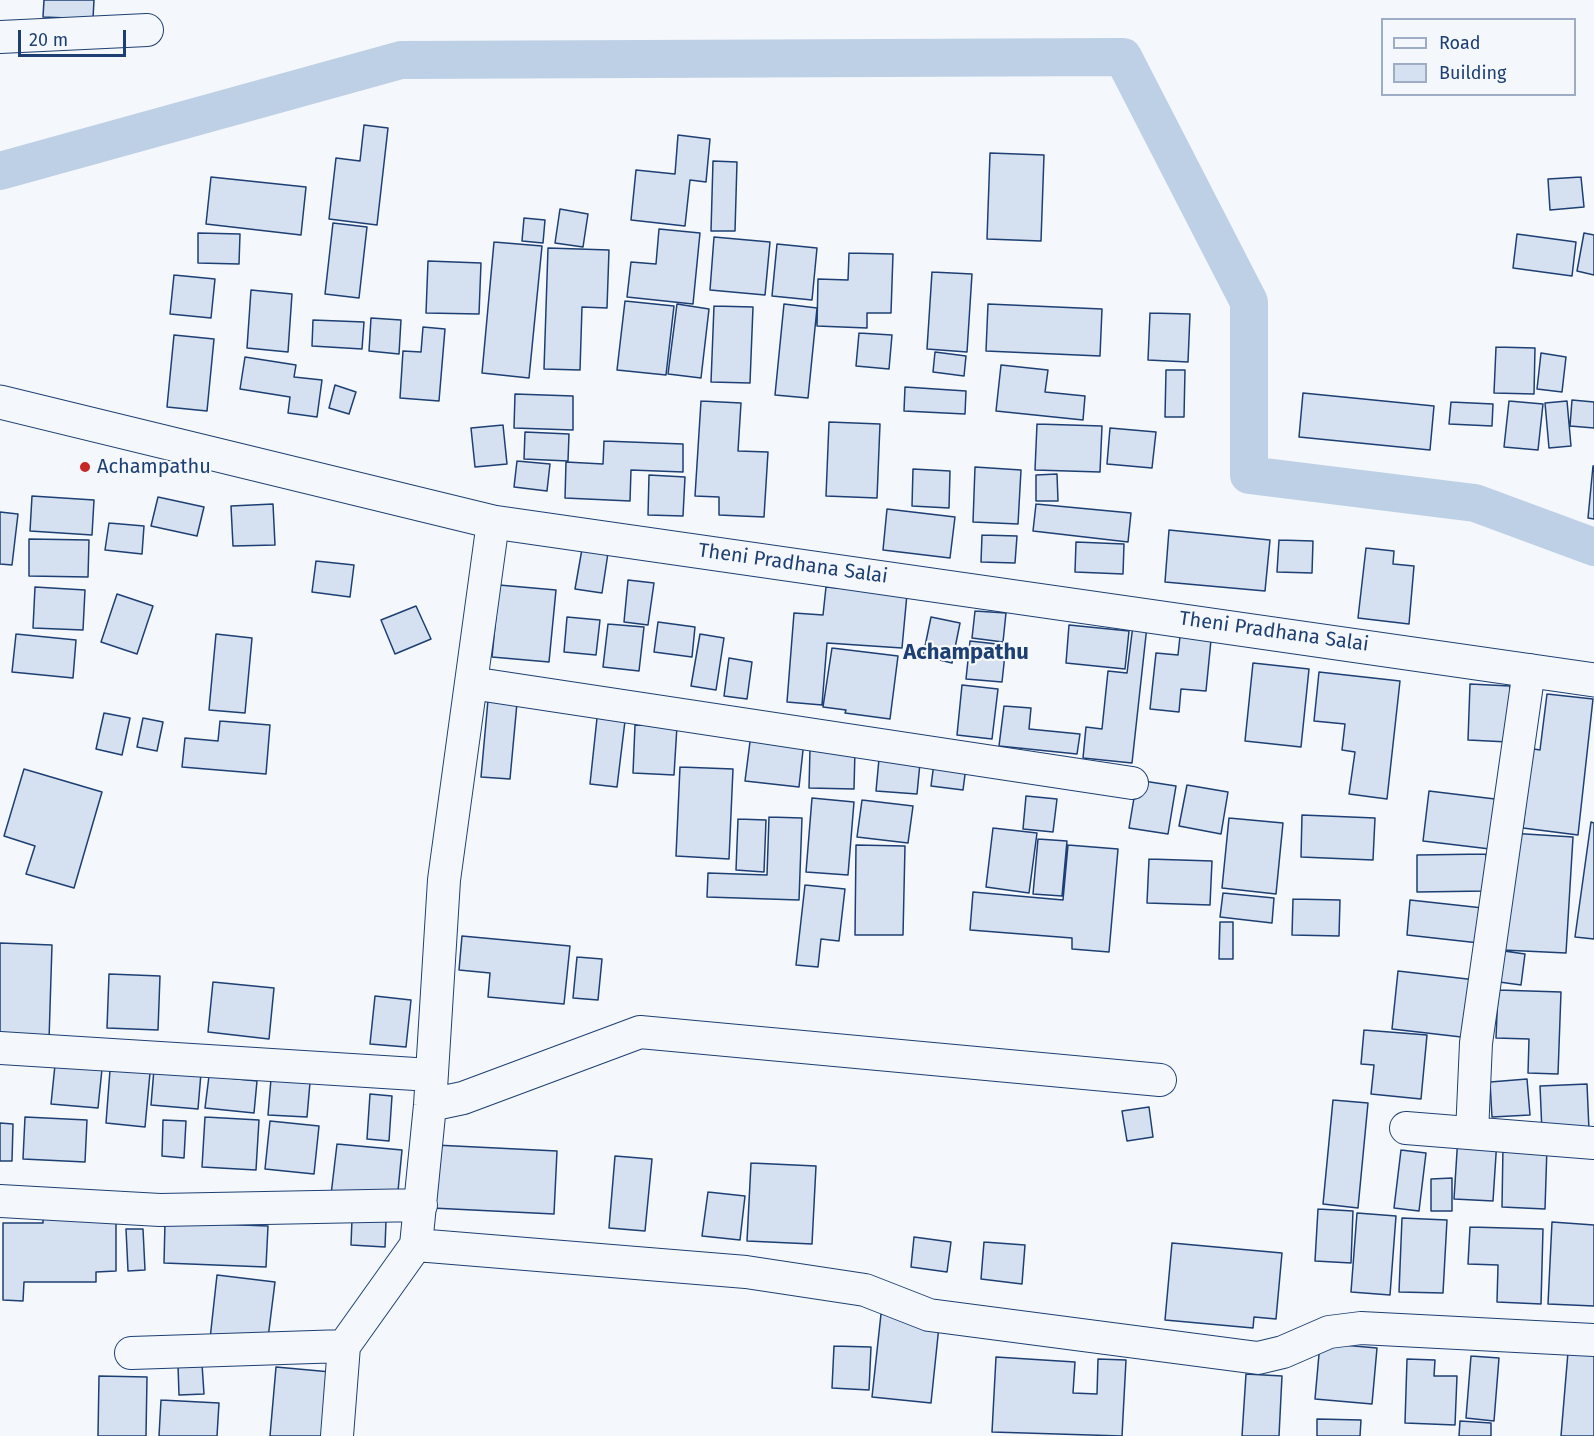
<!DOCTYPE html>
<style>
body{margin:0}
#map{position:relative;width:1594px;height:1436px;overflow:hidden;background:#f4f7fb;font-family:"Fira Sans",sans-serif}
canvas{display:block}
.legend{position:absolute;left:1381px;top:18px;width:195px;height:78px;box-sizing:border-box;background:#f4f7fb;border:2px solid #9eadc5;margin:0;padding:8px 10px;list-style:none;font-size:18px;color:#1d3f73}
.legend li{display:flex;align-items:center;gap:12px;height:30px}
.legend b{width:30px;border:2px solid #9eadc5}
.scale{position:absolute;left:18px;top:30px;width:108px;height:27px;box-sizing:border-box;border:3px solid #1d3f73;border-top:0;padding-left:8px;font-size:18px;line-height:21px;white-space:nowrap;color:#1d3f73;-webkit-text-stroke:4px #f4f7fb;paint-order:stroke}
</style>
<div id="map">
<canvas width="1594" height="1436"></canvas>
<ul class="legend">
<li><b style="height:8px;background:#f4f7fb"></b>Road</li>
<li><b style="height:16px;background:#d5e0f0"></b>Building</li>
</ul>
<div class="scale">20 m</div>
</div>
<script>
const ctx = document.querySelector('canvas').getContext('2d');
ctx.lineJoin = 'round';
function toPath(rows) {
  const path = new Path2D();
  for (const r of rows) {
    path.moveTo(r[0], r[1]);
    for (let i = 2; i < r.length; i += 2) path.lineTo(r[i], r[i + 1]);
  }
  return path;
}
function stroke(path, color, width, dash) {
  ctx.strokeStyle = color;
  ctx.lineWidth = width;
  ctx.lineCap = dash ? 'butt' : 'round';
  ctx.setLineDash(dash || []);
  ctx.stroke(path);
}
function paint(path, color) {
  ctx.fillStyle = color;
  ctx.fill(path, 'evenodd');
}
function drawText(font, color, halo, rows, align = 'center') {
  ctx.font = font + ' "Fira Sans",sans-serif';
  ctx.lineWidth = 4.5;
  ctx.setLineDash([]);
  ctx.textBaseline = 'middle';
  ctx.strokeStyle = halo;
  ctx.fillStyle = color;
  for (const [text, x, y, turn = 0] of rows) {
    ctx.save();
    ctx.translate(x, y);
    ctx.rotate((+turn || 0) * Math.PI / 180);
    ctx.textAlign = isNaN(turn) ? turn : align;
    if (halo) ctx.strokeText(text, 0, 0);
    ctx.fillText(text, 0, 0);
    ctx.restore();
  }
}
stroke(toPath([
 [0,171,401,60,1123,57,1249,302,1249,475,1475,503,1594,547]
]), '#bed0e5', 38);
const building = toPath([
 [44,0,94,0,93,19,43,17,44,0],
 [364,125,388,128,377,225,329,219,336,158,360,161,364,125],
 [678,135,710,139,706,182,690,180,685,226,631,220,636,170,675,174,678,135],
 [990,153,1044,155,1041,241,987,239,990,153],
 [713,161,737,162,735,231,711,231,713,161],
 [211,177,306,187,301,235,206,224,211,177],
 [1581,177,1584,207,1550,210,1548,179,1581,177],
 [560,209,588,214,583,247,555,243,560,209],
 [524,218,545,220,543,243,522,241,524,218],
 [333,223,367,227,359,298,325,294,333,223],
 [659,229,700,233,693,304,627,297,631,262,656,264,659,229],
 [198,233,240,234,239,264,198,263,198,233],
 [1584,233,1594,235,1594,275,1577,271,1584,233],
 [1517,234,1576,242,1572,276,1513,268,1517,234],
 [714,237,770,242,765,295,710,290,714,237],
 [494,242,542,246,529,378,482,373,494,242],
 [777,244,817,248,812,300,772,296,777,244],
 [548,248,609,250,607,308,582,307,580,370,544,369,548,248],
 [849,253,893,254,891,313,867,313,867,328,817,326,818,279,848,280,849,253],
 [428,261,481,263,479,314,426,313,428,261],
 [932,272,972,274,967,352,927,349,932,272],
 [174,275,215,279,211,318,170,314,174,275],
 [251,290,292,294,288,352,247,348,251,290],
 [625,301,674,306,666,375,617,370,625,301],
 [677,304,709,309,701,378,668,374,677,304],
 [784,304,817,308,808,398,775,395,784,304],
 [988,304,1102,309,1100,356,986,351,988,304],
 [714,306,753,307,750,383,711,382,714,306],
 [1150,313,1190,314,1188,362,1148,360,1150,313],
 [371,318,401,320,399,354,369,351,371,318],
 [313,320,364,322,362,349,312,346,313,320],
 [423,327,445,329,439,401,400,398,403,351,421,352,423,327],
 [859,333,892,335,889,369,856,366,859,333],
 [174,335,214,339,207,411,167,407,174,335],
 [1496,347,1535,348,1534,394,1494,393,1496,347],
 [935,352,966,356,964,376,933,372,935,352],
 [1541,353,1566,357,1562,392,1537,389,1541,353],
 [245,357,296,365,294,377,322,380,317,417,288,413,290,397,240,389,245,357],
 [1001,365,1048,370,1045,392,1085,396,1083,420,996,411,1001,365],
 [1166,370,1185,370,1184,417,1165,417,1166,370],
 [335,385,356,392,349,414,329,408,335,385],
 [905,387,966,391,965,414,904,411,905,387],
 [1303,393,1434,406,1430,450,1299,437,1303,393],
 [515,394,573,396,573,430,514,428,515,394],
 [1572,400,1594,402,1594,428,1570,426,1572,400],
 [701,401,741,403,738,451,768,452,764,517,719,515,719,497,695,496,701,401],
 [1509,401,1543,404,1538,450,1504,447,1509,401],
 [1567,401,1571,446,1549,448,1545,403,1567,401],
 [1451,402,1493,404,1492,426,1449,424,1451,402],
 [829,422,880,424,877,498,826,496,829,422],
 [1037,424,1102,426,1100,472,1035,470,1037,424],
 [503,425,507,464,475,467,471,428,503,425],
 [1110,428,1156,432,1152,468,1107,464,1110,428],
 [525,432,569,434,568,461,524,459,525,432],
 [604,441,683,444,683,472,631,470,630,501,565,498,566,462,603,464,604,441],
 [517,461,550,464,547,491,514,487,517,461],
 [1593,466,1594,466,1594,519,1588,518,1593,466],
 [975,467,1021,470,1018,524,973,522,975,467],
 [913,469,950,471,949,508,912,506,913,469],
 [1057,474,1058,501,1036,501,1036,475,1057,474],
 [649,475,685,477,683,516,648,515,649,475],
 [32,496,94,500,92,535,30,531,32,496],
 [158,497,204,507,197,536,151,526,158,497],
 [273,504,275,545,233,546,231,506,273,504],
 [1036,504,1131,513,1128,542,1033,531,1036,504],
 [887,509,955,517,950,558,883,550,887,509],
 [0,512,18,514,12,565,0,564,0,512],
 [109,523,144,526,142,554,105,550,109,523],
 [1169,530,1270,540,1265,591,1165,582,1169,530],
 [982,535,1017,536,1015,563,981,562,982,535],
 [29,539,89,540,88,577,29,576,29,539],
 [1279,540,1313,541,1312,573,1277,572,1279,540],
 [1076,542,1124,544,1123,574,1075,572,1076,542],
 [1366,548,1394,551,1393,564,1414,566,1409,624,1358,618,1366,548],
 [582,549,608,553,602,593,575,589,582,549],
 [316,561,354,565,350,597,312,592,316,561],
 [628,580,654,583,648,625,624,622,628,580],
 [499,585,556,590,549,662,492,657,499,585],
 [35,587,85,590,83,630,33,628,35,587],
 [826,587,907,594,902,648,827,643,822,705,787,702,794,613,823,615,826,587],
 [117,594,153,606,137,654,101,642,117,594],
 [416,606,431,639,395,654,381,620,416,606],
 [975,611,1006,613,1003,642,972,638,975,611],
 [567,617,600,620,596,655,564,652,567,617],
 [931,617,960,623,952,663,923,656,931,617],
 [658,622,695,627,692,657,654,652,658,622],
 [608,624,644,627,639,671,603,667,608,624],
 [1069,625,1129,631,1125,669,1066,663,1069,625],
 [1133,625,1147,626,1132,763,1083,758,1086,727,1102,729,1108,671,1127,673,1133,625],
 [16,634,76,640,73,678,12,672,16,634],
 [216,634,252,638,245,713,209,710,216,634],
 [700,634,724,638,716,690,691,686,700,634],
 [1180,636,1211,640,1206,691,1181,689,1179,712,1150,709,1156,653,1178,655,1180,636],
 [970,641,1006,645,1002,682,966,679,970,641],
 [832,648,898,656,890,719,845,713,846,710,823,707,832,648],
 [729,658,752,662,747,699,724,696,729,658],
 [1253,663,1309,669,1301,747,1245,741,1253,663],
 [1319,672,1400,681,1387,799,1349,794,1355,752,1342,750,1345,724,1314,721,1319,672],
 [1470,684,1510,686,1508,742,1468,740,1470,684],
 [962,685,998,689,992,739,957,735,962,685],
 [1547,694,1593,699,1578,835,1523,828,1529,774,1528,748,1540,750,1547,694],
 [488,700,517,703,510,779,481,777,488,700],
 [1004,706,1031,708,1029,729,1080,734,1077,754,999,746,1004,706],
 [104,713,130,718,122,755,96,749,104,713],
 [143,718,163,722,157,751,137,747,143,718],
 [597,718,625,721,617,787,590,784,597,718],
 [220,721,270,725,266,774,182,767,185,738,218,741,220,721],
 [635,725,677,726,674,775,633,773,635,725],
 [751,734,804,741,799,787,745,781,751,734],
 [810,749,855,750,854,789,809,788,810,749],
 [879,759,920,763,917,794,876,791,879,759],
 [934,763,966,767,963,790,931,786,934,763],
 [680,767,733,769,729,859,676,856,680,767],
 [24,769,102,792,74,888,26,874,35,846,4,836,24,769],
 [1137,780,1176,786,1168,834,1129,828,1137,780],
 [1187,785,1228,792,1221,834,1179,826,1187,785],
 [1429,791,1495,799,1490,849,1423,841,1429,791],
 [1026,796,1057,799,1053,832,1023,829,1026,796],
 [812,798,854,802,848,875,806,872,812,798],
 [862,800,913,806,908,843,857,837,862,800],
 [1302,815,1375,818,1373,860,1301,857,1302,815],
 [769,817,802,818,799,900,707,897,708,873,767,875,769,817],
 [1229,818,1283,823,1276,894,1222,888,1229,818],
 [738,819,766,820,764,872,736,870,738,819],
 [1591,822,1594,823,1594,939,1575,937,1591,822],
 [993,828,1037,833,1029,893,986,887,993,828],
 [1510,833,1573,837,1566,953,1503,950,1510,833],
 [1038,839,1067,841,1062,896,1033,894,1038,839],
 [856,845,905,846,903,935,855,935,856,845],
 [1068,845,1118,849,1109,952,1072,949,1072,938,970,930,973,892,1063,900,1068,845],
 [1486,854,1487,891,1417,892,1417,855,1486,854],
 [1149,859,1212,861,1210,905,1147,903,1149,859],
 [805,885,845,889,839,941,821,939,818,967,796,965,805,885],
 [1223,893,1274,898,1272,923,1220,917,1223,893],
 [1293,899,1340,900,1339,936,1292,935,1293,899],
 [1410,900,1483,908,1479,943,1407,935,1410,900],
 [1220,922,1233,922,1233,959,1219,959,1220,922],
 [462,936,570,946,564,1004,488,997,490,973,459,970,462,936],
 [0,943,52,945,49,1040,0,1038,0,943],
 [1497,950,1525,954,1521,985,1492,981,1497,950],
 [577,957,602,959,598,1000,573,998,577,957],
 [1398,971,1476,980,1470,1038,1392,1029,1398,971],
 [109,974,160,976,158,1030,107,1028,109,974],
 [213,982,274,988,269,1039,208,1032,213,982],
 [1498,990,1561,992,1558,1074,1528,1073,1529,1039,1496,1038,1498,990],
 [375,996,411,1000,406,1047,370,1044,375,996],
 [1364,1030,1427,1035,1421,1099,1371,1094,1374,1065,1361,1064,1364,1030],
 [55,1065,102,1069,98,1108,51,1104,55,1065],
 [272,1067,311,1071,307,1117,268,1115,272,1067],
 [154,1069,201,1073,198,1109,151,1105,154,1069],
 [110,1070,150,1073,145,1127,106,1123,110,1070],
 [209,1076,257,1081,254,1113,205,1108,209,1076],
 [1527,1079,1530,1115,1492,1117,1490,1082,1527,1079],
 [1587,1084,1589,1130,1542,1132,1540,1086,1587,1084],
 [370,1094,392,1096,389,1141,367,1139,370,1094],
 [1333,1100,1368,1103,1358,1208,1323,1204,1333,1100],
 [1149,1107,1153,1137,1127,1141,1122,1111,1149,1107],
 [25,1117,87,1120,85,1162,23,1159,25,1117],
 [205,1117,259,1120,256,1170,202,1167,205,1117],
 [163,1120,186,1121,184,1158,162,1156,163,1120],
 [270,1121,319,1126,314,1174,265,1169,270,1121],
 [0,1123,13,1124,12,1161,0,1161,0,1123],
 [1458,1136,1497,1139,1493,1201,1454,1199,1458,1136],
 [337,1144,402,1150,397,1201,331,1195,337,1144],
 [435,1145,557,1151,554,1214,432,1208,435,1145],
 [1503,1146,1547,1147,1545,1209,1502,1207,1503,1146],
 [1401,1150,1426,1153,1419,1211,1394,1208,1401,1150],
 [615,1156,652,1159,645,1231,609,1228,615,1156],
 [751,1163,816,1166,812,1244,747,1241,751,1163],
 [1452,1178,1452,1211,1431,1211,1431,1179,1452,1178],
 [708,1192,745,1196,740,1240,702,1236,708,1192],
 [1318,1209,1353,1211,1351,1263,1315,1261,1318,1209],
 [1357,1213,1396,1216,1390,1295,1351,1292,1357,1213],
 [43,1218,116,1218,116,1271,96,1272,96,1282,24,1282,23,1301,3,1300,3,1223,43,1223,43,1218],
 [1402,1218,1447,1220,1443,1293,1399,1292,1402,1218],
 [352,1219,386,1221,385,1247,351,1245,352,1219],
 [165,1222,268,1226,266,1267,164,1263,165,1222],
 [1552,1222,1594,1225,1594,1306,1548,1304,1552,1222],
 [1470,1227,1543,1229,1541,1304,1497,1302,1498,1265,1468,1264,1470,1227],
 [126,1229,143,1229,145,1270,128,1271,126,1229],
 [914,1237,951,1242,947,1272,911,1267,914,1237],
 [984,1242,1025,1245,1022,1284,981,1279,984,1242],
 [1172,1243,1282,1253,1276,1319,1254,1317,1253,1328,1165,1320,1172,1243],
 [217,1275,275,1282,267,1346,210,1339,217,1275],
 [881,1314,913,1318,939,1326,931,1403,872,1397,881,1314],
 [1320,1343,1377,1348,1372,1404,1315,1399,1320,1343],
 [834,1346,871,1347,869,1390,832,1388,834,1346],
 [1568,1352,1594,1354,1594,1436,1561,1436,1568,1352],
 [1471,1356,1499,1358,1494,1421,1466,1418,1471,1356],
 [996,1357,1075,1362,1073,1393,1097,1394,1098,1359,1126,1360,1122,1436,992,1432,996,1357],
 [1407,1359,1435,1360,1434,1376,1457,1376,1455,1425,1405,1423,1407,1359],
 [202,1364,204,1394,179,1395,178,1365,202,1364],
 [276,1367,331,1372,325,1436,270,1436,276,1367],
 [1246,1374,1282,1376,1279,1436,1242,1436,1246,1374],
 [99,1376,147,1377,146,1436,98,1436,99,1376],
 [161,1400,219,1403,217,1436,159,1436,161,1400],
 [1317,1419,1361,1420,1360,1436,1317,1436,1317,1419],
 [1460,1421,1491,1423,1491,1436,1459,1436,1460,1421]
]);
paint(building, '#d5e0f0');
stroke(building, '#1d3f73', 1.5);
const minor = toPath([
 [0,37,147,30],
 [493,522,444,880,430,1105,416,1245,746,1272,865,1290,929,1315,1258,1358,1283,1352,1329,1332,1361,1328,1594,1340],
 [471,683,1132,783],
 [0,1048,431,1075],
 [430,1105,463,1098,640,1032,1160,1080],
 [1406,1128,1594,1143],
 [1472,1133,1476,1043,1529,670],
 [0,1201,160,1210,421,1205],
 [131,1353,344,1346],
 [337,1436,344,1346,416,1245]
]);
const primary = toPath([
 [0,402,493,522,1594,680]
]);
stroke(minor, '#1d3f73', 34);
stroke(primary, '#1d3f73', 35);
stroke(minor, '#f4f7fb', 32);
stroke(primary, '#f4f7fb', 33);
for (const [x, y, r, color] of [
 [85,467,6,"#c62828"]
]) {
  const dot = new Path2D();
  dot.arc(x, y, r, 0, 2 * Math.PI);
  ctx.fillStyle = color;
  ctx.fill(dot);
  stroke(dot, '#f4f7fb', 2);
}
drawText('20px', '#1d3f73', '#f4f7fb', [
 ["Achampathu",97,467]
], 'left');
drawText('20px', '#1d3f73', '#f4f7fb', [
 ["Theni Pradhana Salai",793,564,8],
 ["Theni Pradhana Salai",1274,632,8]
]);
drawText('bold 22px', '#1d3f73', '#f4f7fb', [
 ["Achampathu",966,653]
]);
</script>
